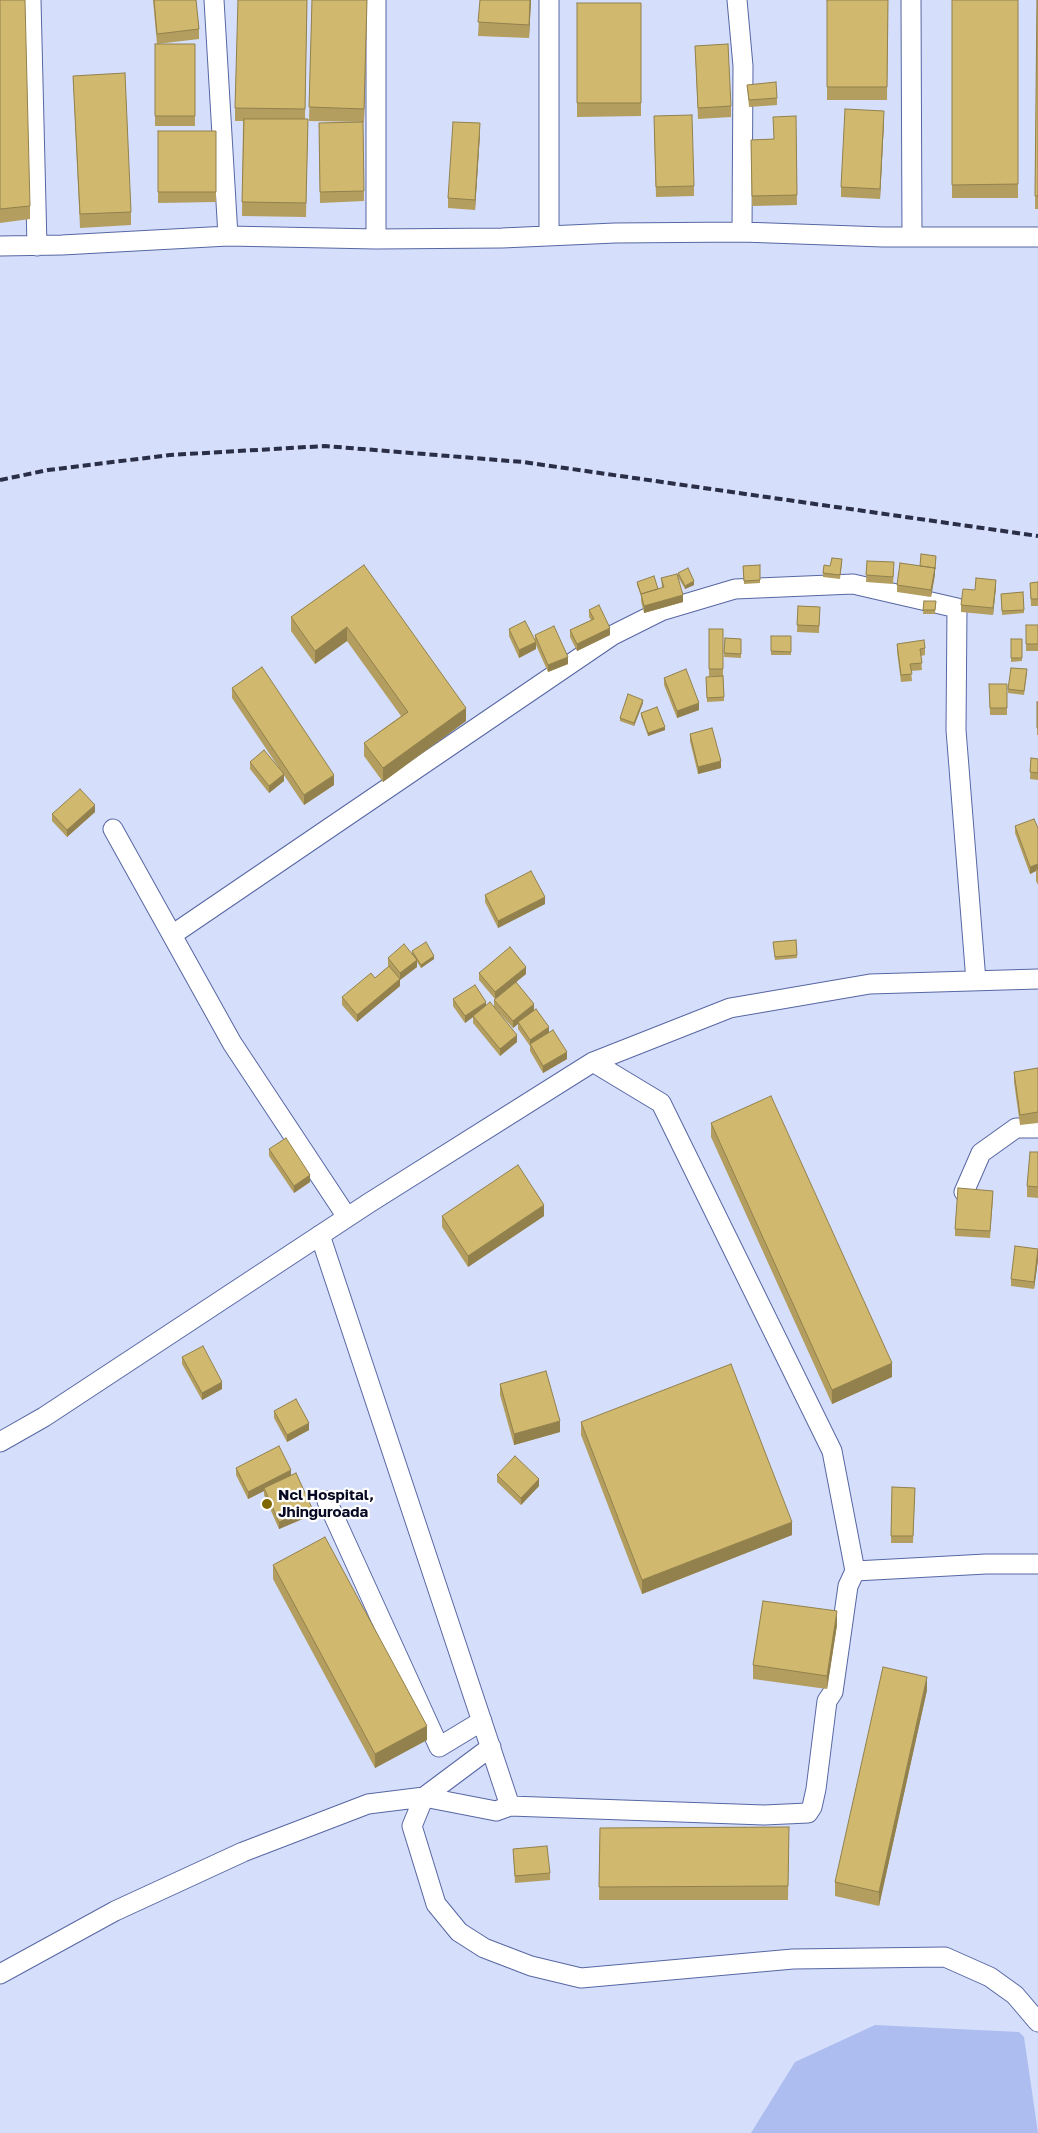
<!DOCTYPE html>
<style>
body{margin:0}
canvas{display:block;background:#d5defa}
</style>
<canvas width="1038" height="2133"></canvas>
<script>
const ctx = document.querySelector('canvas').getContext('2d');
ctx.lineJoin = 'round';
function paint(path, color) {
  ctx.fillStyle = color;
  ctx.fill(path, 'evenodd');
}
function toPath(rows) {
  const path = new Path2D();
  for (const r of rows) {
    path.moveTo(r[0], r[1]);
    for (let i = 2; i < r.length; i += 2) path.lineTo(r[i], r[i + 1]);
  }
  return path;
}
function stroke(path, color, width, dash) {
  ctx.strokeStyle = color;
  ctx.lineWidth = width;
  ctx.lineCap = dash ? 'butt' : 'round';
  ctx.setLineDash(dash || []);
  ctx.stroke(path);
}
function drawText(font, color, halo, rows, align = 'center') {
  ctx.font = font + ' "Golos Text",sans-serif';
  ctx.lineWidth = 4.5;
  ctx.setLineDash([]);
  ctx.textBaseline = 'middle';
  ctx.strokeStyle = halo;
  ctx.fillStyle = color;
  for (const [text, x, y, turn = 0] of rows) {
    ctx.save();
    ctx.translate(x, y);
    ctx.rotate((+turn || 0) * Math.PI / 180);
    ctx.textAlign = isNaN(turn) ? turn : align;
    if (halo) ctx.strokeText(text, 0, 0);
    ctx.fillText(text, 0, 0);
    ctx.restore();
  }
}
paint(toPath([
 [875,2025,1019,2032,1024,2037,1038,2133,751,2133,795,2062]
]), '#aebdf0');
const minor = toPath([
 [31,0,37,246],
 [214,0,228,236],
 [737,0,743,66,742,232],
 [911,0,912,237],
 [549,236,549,0],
 [376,239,376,0],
 [0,246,62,245,228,236,376,239,502,238,615,233,742,232,883,237,1038,237],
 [113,829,232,1043,347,1217],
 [172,935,613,635,661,611,735,589,853,584,957,608,956,730,976,981],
 [964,1192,981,1153,1016,1128,1038,1128],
 [320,1235,510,1806],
 [0,1442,44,1417,369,1203,593,1062,730,1008,870,984,1038,979],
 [327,1501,439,1747,482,1721],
 [855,1571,986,1564,1038,1564],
 [491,1747,424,1797,412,1826,436,1904,459,1932,484,1948,531,1966,581,1978,793,1959,945,1957,990,1977,1015,1995,1038,2022],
 [0,1974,115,1911,243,1852,368,1804,424,1797,496,1811,510,1806,764,1815,808,1813,812,1807,816,1789,827,1701,833,1692,848,1586,855,1571,832,1451,661,1103,593,1062]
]);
stroke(minor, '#5767a3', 21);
stroke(minor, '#fff', 19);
stroke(toPath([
 [0,480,48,470,170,455,325,446,523,462,1038,536]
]), '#2a2e46', 4, [8, 4]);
paint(toPath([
 [0,0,30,206,30,219,0,223],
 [153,0,196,0,199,29,199,39,157,44,195,44,195,126,155,126,155,44,157,44],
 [307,0,305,119,308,119,306,217,242,216,243,121,235,121,235,108],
 [312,0,367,0,364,122,309,121],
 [480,0,531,0,529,38,478,36],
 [827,0,888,0,887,100,827,100],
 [952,0,1018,0,1018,198,952,198],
 [1037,0,1038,0,1038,209,1035,209],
 [577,3,641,3,641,116,577,117],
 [695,46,731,106,731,117,698,119],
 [73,76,131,212,131,225,80,228],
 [747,85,777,98,777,105,749,107],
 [796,116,797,205,752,206,751,140,773,139],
 [884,121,880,199,841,197,841,187],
 [363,122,364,201,320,203,319,123],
 [654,127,694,186,694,196,656,197],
 [158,131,216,131,216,202,158,203],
 [480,134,475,210,448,208,448,198],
 [936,556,935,572,931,597,897,592,897,585,920,566],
 [867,561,894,569,893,584,866,582],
 [842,563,840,579,823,577,823,573,830,566],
 [364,565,466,721,383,782,364,756,364,743,401,716,347,641,315,664,291,631,291,617],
 [760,565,760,583,744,584,743,566],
 [678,573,694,585,685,589,678,577],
 [661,578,683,602,644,613,641,601,641,596,637,585,637,582,658,589,662,588],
 [1038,582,1038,606,1031,606,1030,583],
 [996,587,993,615,961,612,961,605,975,590],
 [1023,592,1024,613,1002,615,1001,594],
 [924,601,936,601,935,614,923,614],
 [798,606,820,607,819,633,797,632],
 [589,610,610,635,577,651,570,637,570,630,591,620,589,617],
 [1026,625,1038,625,1038,651,1026,651],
 [509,629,535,639,535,635,568,664,548,672,536,645,536,649,519,658,509,636],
 [709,629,723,629,723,676,709,676],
 [771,636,791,636,791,655,771,655],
 [725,638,741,639,741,658,724,657],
 [1011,639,1022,639,1022,661,1011,662],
 [897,644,925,648,925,655,921,656,922,670,911,671,912,681,901,682,897,651],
 [1027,673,1024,695,1008,693,1008,689],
 [723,676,724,701,707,702,706,677],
 [664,678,699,710,677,718,664,685],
 [989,684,1007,684,1007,715,990,715],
 [232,688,334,785,304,805,232,698],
 [1037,702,1038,702,1038,735,1037,735],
 [643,703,634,726,620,721,620,718],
 [641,713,665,730,648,736,641,716],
 [690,734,721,768,698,774,690,741],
 [1031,758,1038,759,1038,780,1030,779],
 [250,762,284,781,269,793,250,769],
 [95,812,67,837,52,821,52,814],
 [1015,826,1038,828,1038,885,1036,881,1036,871,1030,874,1015,833],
 [485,895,545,904,498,928,485,902],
 [796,940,797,958,775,960,773,942],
 [412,951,434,959,421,968,417,962,417,967,400,980,400,986,357,1022,342,1005,342,997,375,978,389,966,388,965,388,958,412,954],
 [479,973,526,974,495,999,479,980],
 [453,999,486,1006,517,1042,500,1056,473,1023,473,1017,465,1023,453,1006],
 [494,1000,534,1010,567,1059,543,1073,530,1051,530,1046,518,1029,518,1024,513,1028,494,1007],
 [1038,1068,1038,1123,1020,1125,1014,1082,1014,1072],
 [711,1123,892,1377,832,1404,711,1137],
 [269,1149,310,1182,294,1193,269,1156],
 [1038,1152,1038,1198,1027,1197,1027,1186],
 [993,1198,990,1238,955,1236,955,1229],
 [442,1216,544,1216,468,1267,442,1227],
 [1038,1249,1038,1260,1034,1289,1011,1286,1011,1279],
 [182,1357,222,1389,202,1400,182,1364],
 [500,1384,560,1432,514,1445,500,1395],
 [274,1411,309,1430,287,1442,274,1418],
 [581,1422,792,1535,642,1594,581,1435],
 [236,1468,312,1515,279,1529,264,1495,264,1491,248,1499,236,1475],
 [497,1475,539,1486,521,1505,497,1482],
 [892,1487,915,1488,913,1543,891,1543],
 [273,1565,427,1740,375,1768,273,1579],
 [837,1625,827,1689,753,1679,753,1665],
 [927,1690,879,1906,835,1896,835,1882],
 [789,1827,788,1900,599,1900,600,1828],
 [513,1849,550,1873,550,1880,515,1883]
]), '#b39e5f');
paint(toPath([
 [367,0,364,122,364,109],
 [530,0,531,0,529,38,529,25],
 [884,111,884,121,880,199,880,189],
 [480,123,480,134,475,210,475,200],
 [935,568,935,575,931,597,931,590],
 [996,580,996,587,993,615,993,608],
 [694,581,694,585,685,589,685,586],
 [683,595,683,602,644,613,644,606],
 [347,627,347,641,315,664,315,651],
 [610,628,610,635,577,651,577,644],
 [536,642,536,649,519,658,519,650],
 [568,657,568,664,548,672,548,665],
 [643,700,643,703,634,726,634,723],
 [699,703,699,710,677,718,677,711],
 [466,708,466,721,383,782,383,768],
 [665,727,665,730,648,736,648,733],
 [721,761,721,768,698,774,698,767],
 [284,774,284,781,269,793,269,786],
 [334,775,334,785,304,805,304,795],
 [95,805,95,812,67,837,67,830],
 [1038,864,1038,871,1036,868,1036,871,1030,874,1030,867],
 [545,897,545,904,498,928,498,921],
 [434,956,434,959,421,968,421,965],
 [417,960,417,967,400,980,400,973],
 [526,967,526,974,495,999,495,992],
 [400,979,400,986,357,1022,357,1015],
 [486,1002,486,1009,473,1016,473,1017,465,1023,465,1016],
 [534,1004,534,1011,518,1022,518,1024,513,1028,513,1021],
 [549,1027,549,1034,530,1045,530,1040],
 [517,1035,517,1042,500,1056,500,1049],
 [567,1052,567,1059,543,1073,543,1066],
 [310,1175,310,1182,294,1193,294,1186],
 [544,1205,544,1216,468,1267,468,1256],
 [1038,1253,1038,1260,1034,1289,1034,1282],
 [892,1363,892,1377,832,1404,832,1390],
 [222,1382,222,1389,202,1400,202,1393],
 [560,1421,560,1432,514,1445,514,1434],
 [309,1423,309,1430,287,1442,287,1435],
 [291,1470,291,1477,264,1488,264,1491,248,1499,248,1492],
 [539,1479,539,1486,521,1505,521,1498],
 [312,1508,312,1515,279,1529,279,1522],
 [792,1522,792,1535,642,1594,642,1580],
 [837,1611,837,1625,827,1689,827,1676],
 [927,1677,927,1690,879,1906,879,1892],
 [427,1726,427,1740,375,1768,375,1754]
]), '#92814d');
const building = toPath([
 [0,0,25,0,30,206,0,209,0,0],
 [154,0,196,0,199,29,157,34,154,0],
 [238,0,307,0,305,109,235,108,238,0],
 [312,0,367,0,364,109,309,107,312,0],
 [480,0,530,0,529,25,478,22,480,0],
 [827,0,888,0,887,87,827,87,827,0],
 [952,0,1018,0,1018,184,952,185,952,0],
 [1037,0,1038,0,1038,196,1035,196,1037,0],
 [577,3,641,3,641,103,577,103,577,3],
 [155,44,195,44,195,116,155,116,155,44],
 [728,44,731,106,698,108,695,46,728,44],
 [125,73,131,212,80,214,73,76,125,73],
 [776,82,777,98,749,100,747,85,776,82],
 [845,109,884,111,880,189,841,187,845,109],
 [692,115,694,186,656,187,654,116,692,115],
 [796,116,797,195,752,196,751,140,774,139,773,117,796,116],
 [244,119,308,119,306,203,242,202,244,119],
 [363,122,364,191,320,192,319,123,363,122],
 [453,122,480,123,475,200,448,198,453,122],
 [158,131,216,131,216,192,158,192,158,131],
 [921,554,936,556,935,569,935,568,920,566,921,554],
 [832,558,842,559,840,575,823,573,824,565,830,566,832,558],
 [867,561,894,562,893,577,866,575,867,561],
 [900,563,935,568,931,590,897,585,900,563],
 [364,565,466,708,383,768,364,743,408,712,347,627,315,651,291,617,364,565],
 [760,565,760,580,744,581,743,566,760,565],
 [688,568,694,581,685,586,678,573,688,568],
 [677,574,683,595,644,606,641,594,664,587,661,578,677,574],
 [654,576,658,589,641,594,637,582,654,576],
 [976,578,996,580,993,608,961,605,963,589,975,590,976,578],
 [1038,582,1038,599,1031,599,1030,583,1038,582],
 [1023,592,1024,610,1002,611,1001,594,1023,592],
 [924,601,936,601,935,610,923,610,924,601],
 [599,605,610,628,577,644,570,630,594,619,589,610,599,605],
 [798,606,820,607,819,626,797,625,798,606],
 [525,621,536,642,519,650,509,629,525,621],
 [1026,625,1038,625,1038,644,1026,644,1026,625],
 [554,626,568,657,548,665,535,635,554,626],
 [709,629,723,629,723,669,709,669,709,629],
 [771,636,791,636,791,652,771,651,771,636],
 [725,638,741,639,741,654,724,653,725,638],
 [1011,639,1022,639,1022,658,1011,658,1011,639],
 [924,640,925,648,920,649,922,663,910,664,912,674,901,675,897,644,924,640],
 [262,667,334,775,304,795,232,688,262,667],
 [1011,668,1027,669,1024,691,1008,689,1011,668],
 [686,669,699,703,677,711,664,678,686,669],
 [723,676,724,697,707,698,706,677,723,676],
 [989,684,1007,684,1007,708,990,708,989,684],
 [628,694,643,700,634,723,620,718,628,694],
 [1037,702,1038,702,1038,728,1037,728,1037,702],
 [657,707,665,727,648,733,641,713,657,707],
 [712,728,721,761,698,767,690,734,712,728],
 [264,750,284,774,269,786,250,762,264,750],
 [1031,758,1038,759,1038,773,1030,772,1031,758],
 [80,789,95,805,67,830,52,814,80,789],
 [1034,819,1038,828,1038,864,1030,867,1015,826,1034,819],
 [531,871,545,897,498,921,485,895,531,871],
 [796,940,797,955,775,957,773,942,796,940],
 [426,942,434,956,421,965,412,951,426,942],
 [404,944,417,960,400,973,388,958,404,944],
 [510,947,526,967,495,992,479,973,510,947],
 [389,966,400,979,357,1015,342,997,371,973,375,978,389,966],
 [516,982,534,1004,513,1021,494,1000,516,982],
 [475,985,486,1002,465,1016,453,999,475,985],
 [490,1002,517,1035,500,1049,473,1016,490,1002],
 [536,1009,549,1027,530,1040,518,1022,536,1009],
 [553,1030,567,1052,543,1066,530,1044,553,1030],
 [1038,1068,1038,1112,1020,1115,1014,1072,1038,1068],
 [771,1096,892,1363,832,1390,711,1123,771,1096],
 [286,1138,310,1175,294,1186,269,1149,286,1138],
 [1030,1152,1038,1152,1038,1187,1027,1186,1030,1152],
 [518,1165,544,1205,468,1256,442,1216,518,1165],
 [958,1188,993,1191,990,1231,955,1229,958,1188],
 [1015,1246,1038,1249,1034,1282,1011,1279,1015,1246],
 [203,1346,222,1382,202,1393,182,1357,203,1346],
 [731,1364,792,1522,642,1580,581,1422,731,1364],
 [546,1371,560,1421,514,1434,500,1384,546,1371],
 [296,1399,309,1423,287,1435,274,1411,296,1399],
 [279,1446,291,1470,248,1492,236,1468,279,1446],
 [515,1456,539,1479,521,1498,497,1475,515,1456],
 [296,1473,312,1508,279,1522,264,1488,296,1473],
 [892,1487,915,1488,913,1536,891,1536,892,1487],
 [325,1537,427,1726,375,1754,273,1565,325,1537],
 [763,1601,837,1611,827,1676,753,1665,763,1601],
 [883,1667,927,1677,879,1892,835,1882,883,1667],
 [789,1827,788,1886,599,1887,600,1828,789,1827],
 [547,1846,550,1873,515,1876,513,1849,547,1846]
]);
paint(building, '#d0b86e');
stroke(building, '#92814d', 1);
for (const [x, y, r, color] of [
 [267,1504,6,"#816700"]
]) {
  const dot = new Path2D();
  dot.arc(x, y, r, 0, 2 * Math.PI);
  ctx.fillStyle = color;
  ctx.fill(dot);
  stroke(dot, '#fff', 2);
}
drawText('bold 15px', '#070a22', '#fff', [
 ["Ncl Hospital,",278,1495],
 ["Jhinguroada",278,1512]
], 'left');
</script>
